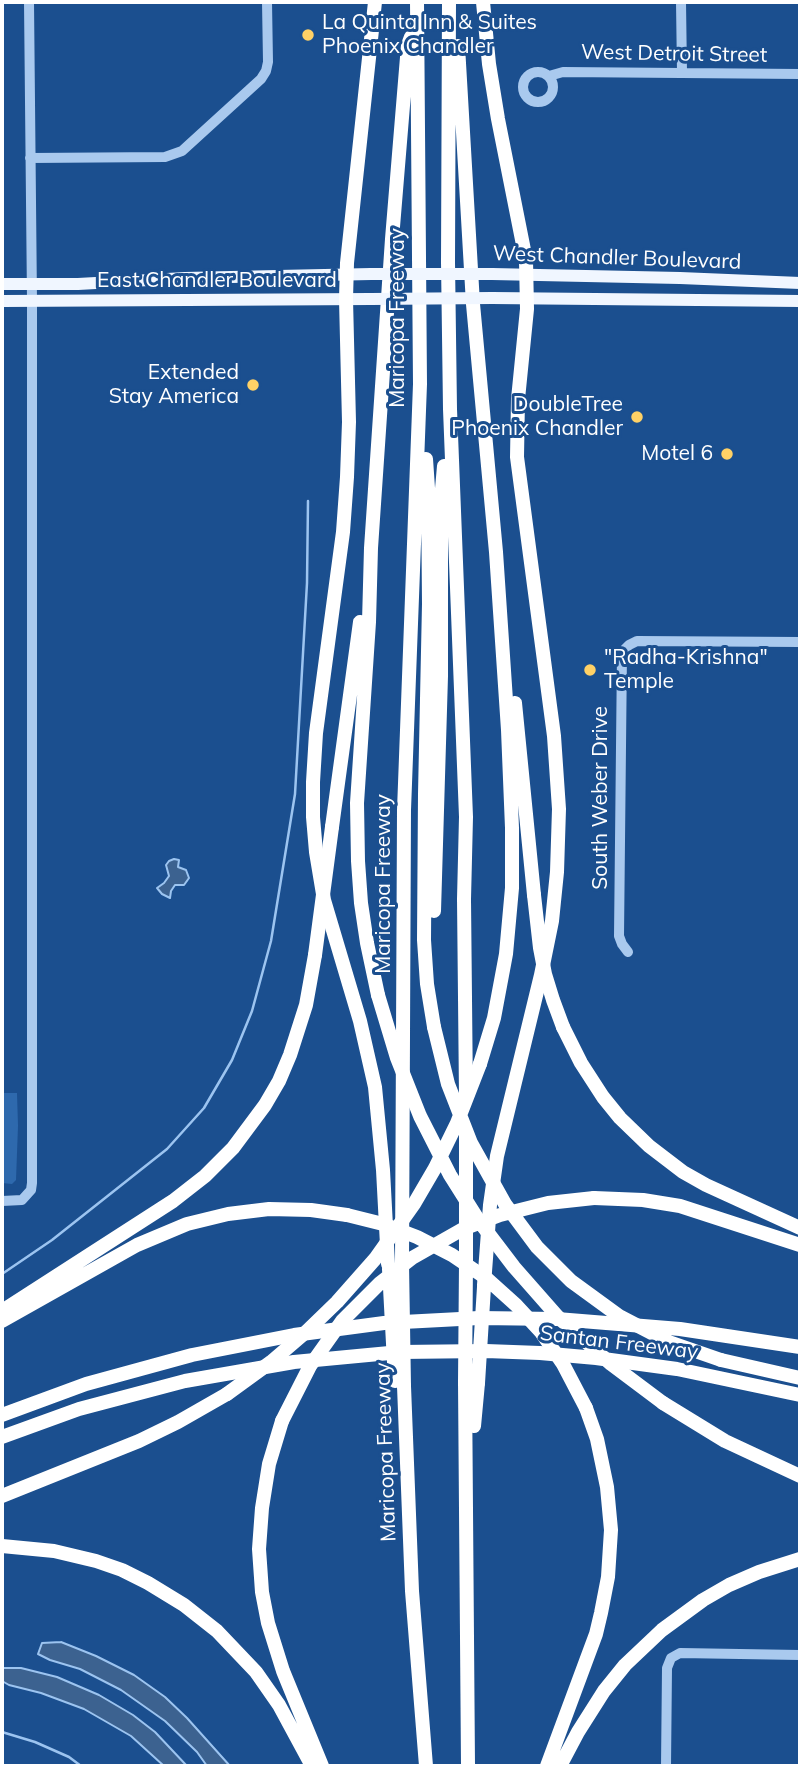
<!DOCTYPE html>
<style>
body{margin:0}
#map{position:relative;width:802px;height:1768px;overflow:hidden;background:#1b4f8f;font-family:Mulish,sans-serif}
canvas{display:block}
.frame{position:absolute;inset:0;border:4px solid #fff;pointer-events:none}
</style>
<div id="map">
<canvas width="802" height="1768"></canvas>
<div class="frame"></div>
</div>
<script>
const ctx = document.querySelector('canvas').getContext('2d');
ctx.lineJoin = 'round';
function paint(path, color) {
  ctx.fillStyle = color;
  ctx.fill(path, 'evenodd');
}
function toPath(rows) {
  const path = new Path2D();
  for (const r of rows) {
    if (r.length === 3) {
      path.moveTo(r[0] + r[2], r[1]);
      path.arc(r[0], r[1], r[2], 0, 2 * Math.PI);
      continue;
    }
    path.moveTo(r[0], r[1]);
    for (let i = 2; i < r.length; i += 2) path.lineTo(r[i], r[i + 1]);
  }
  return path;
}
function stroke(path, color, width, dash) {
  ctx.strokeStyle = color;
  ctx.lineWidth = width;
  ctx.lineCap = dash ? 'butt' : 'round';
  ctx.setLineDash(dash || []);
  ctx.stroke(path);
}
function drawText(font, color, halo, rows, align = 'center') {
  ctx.font = font + ' Mulish,sans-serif';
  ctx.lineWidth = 6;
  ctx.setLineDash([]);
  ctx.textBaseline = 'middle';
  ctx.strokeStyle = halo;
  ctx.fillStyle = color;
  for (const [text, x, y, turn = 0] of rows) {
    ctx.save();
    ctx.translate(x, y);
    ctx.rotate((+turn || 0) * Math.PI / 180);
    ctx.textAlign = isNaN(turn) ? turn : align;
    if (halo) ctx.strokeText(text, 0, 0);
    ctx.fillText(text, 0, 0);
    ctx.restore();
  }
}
paint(toPath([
 [2,1093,17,1093,18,1126,16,1180,12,1184,2,1183]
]), '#2e69ad');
const water = toPath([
 [174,859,179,860,178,867,186,870,189,878,184,885,175,885,171,891,170,898,162,894,157,888,164,883,169,876,166,865,169,861,174,859],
 [61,1642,96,1656,134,1675,165,1697,187,1718,230,1766,207,1766,197,1752,165,1721,121,1690,80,1669,50,1660,38,1654,42,1643,61,1642],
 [2,1668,21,1668,57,1677,99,1695,133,1715,155,1732,187,1766,164,1766,131,1736,84,1709,41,1693,9,1685,2,1681,2,1668]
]);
paint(water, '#3c6290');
stroke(water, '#9cc4f0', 2);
stroke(toPath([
 [2,1274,52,1240,167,1149,204,1108,232,1060,252,1011,271,941,295,794,307,583,308,501],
 [2,1732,35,1742,69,1757,81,1766]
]), '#9cc4f0', 2.5);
stroke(toPath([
 [681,2,682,73],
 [538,87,15],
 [549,76,563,72,800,74],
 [30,158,165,157,182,151,261,79,266,71,268,62,267,2],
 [628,952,622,944,619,936,622,652,629,645,637,641,800,642],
 [2,1201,22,1200,31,1190,32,1183,32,301,29,2],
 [666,1766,667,1668,671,1658,680,1653,800,1655]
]), '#a9c9ee', 10);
stroke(toPath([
 [492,274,680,278,800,283],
 [2,284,78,284,185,278,371,274],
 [492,298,800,301],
 [2,301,371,299]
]), '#f0f6ff', 12);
stroke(toPath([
 [375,2,347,263,346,299,349,422,347,477,343,532,316,733,313,782,313,817,316,852,324,900,360,1021,375,1087,383,1170,388,1264],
 [449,2,448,262,450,409,466,817,464,899,466,1097],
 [483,2,489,64,498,119,526,260,527,309,518,399,517,457,554,736,559,809,557,872,552,921,541,975,497,1156,490,1205,484,1285],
 [458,46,473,304,496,552,508,730,512,828,512,888,506,954,494,1018,480,1064],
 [426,459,428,488,429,604,425,794,424,940,427,984,434,1027],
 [515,703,534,895],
 [332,827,360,622],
 [434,911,441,676,441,500,444,466],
 [378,995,367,943,361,903,358,861,357,803,369,622,371,548,392,239,408,45,411,37],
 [563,1027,581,1063,603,1097,620,1118,649,1146,683,1172,706,1185,800,1228],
 [594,1198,643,1200,680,1206,800,1245],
 [402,1263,404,810,420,384,417,2],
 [466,1263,466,1132],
 [2,1311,173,1201,205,1176,233,1148,265,1105,279,1081,290,1055,306,1005,315,955],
 [2,1321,137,1245,187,1224,228,1214,269,1209,311,1210,347,1215],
 [721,1360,800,1378],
 [465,1382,468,1766],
 [404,1386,412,1591,426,1766],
 [663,1403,725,1441,800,1476],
 [2,1415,86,1384,192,1355,294,1335,384,1323,479,1318,557,1319,680,1329,800,1347],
 [282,1421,269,1464,262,1508,259,1549,262,1592,268,1623,283,1671,322,1766],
 [474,1426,478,1383],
 [2,1437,79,1409,185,1381,294,1362,400,1352,486,1351,540,1353,596,1358,677,1369,800,1395],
 [2,1496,139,1441,178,1422,227,1394],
 [2,1546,54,1551,96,1561,122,1570,148,1583,184,1605,217,1631,256,1672,279,1705,312,1766],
 [547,1766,596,1634,601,1613,608,1577,611,1530,607,1487,597,1439,586,1408],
 [560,1766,578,1732,604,1691,625,1665,662,1630,703,1600,729,1585,759,1572,800,1559]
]), '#fff', 14);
stroke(toPath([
 [371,274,492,274],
 [371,299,492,298]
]), '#f0f6ff', 12);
stroke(toPath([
 [534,895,540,948,545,974,553,1000,563,1027],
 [315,955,332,827],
 [378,995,397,1058,420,1116,450,1175,479,1221,514,1267,558,1317,611,1364,663,1403],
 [434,1027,448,1084,471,1143,505,1204,537,1247,571,1281,619,1316,669,1342,721,1360],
 [347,1215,383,1224,417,1237,452,1255,486,1278,516,1305,541,1332,563,1364,586,1408],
 [402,1263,404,1386],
 [389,1269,395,1381],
 [465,1382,466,1263],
 [478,1383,484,1287],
 [227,1394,271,1362,306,1332,337,1302,375,1259,414,1204,435,1168,457,1123,480,1064],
 [282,1421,310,1366,342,1321,380,1283,412,1258,463,1229,500,1215,548,1203,594,1198]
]), '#fff', 14);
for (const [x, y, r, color] of [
 [308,35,7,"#ffd166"],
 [253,385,7,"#ffd166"],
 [637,417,7,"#ffd166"],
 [727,454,7,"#ffd166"],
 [590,670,7,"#ffd166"]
]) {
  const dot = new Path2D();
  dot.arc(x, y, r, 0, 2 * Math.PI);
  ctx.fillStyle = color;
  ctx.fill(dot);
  stroke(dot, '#1b4f8f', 2.5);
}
drawText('21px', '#fff', '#1b4f8f', [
 ["La Quinta Inn & Suites",322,23,"left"],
 ["Phoenix Chandler",322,47,"left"],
 ["Extended",239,373],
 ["Stay America",239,397],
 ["DoubleTree",623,405],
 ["Phoenix Chandler",623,429],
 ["Motel 6",713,454],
 ["\"Radha-Krishna\"",604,658,"left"],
 ["Temple",604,682,"left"]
], 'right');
drawText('21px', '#fff', '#1b4f8f', [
 ["West Detroit Street",674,54,1],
 ["West Chandler Boulevard",617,258,2],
 ["East Chandler Boulevard",217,281],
 ["Maricopa Freeway",398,318,-90],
 ["South Weber Drive",601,798,-90],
 ["Maricopa Freeway",384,884,-90],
 ["Santan Freeway",619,1343,7],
 ["Maricopa Freeway",386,1452,-92]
]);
</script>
